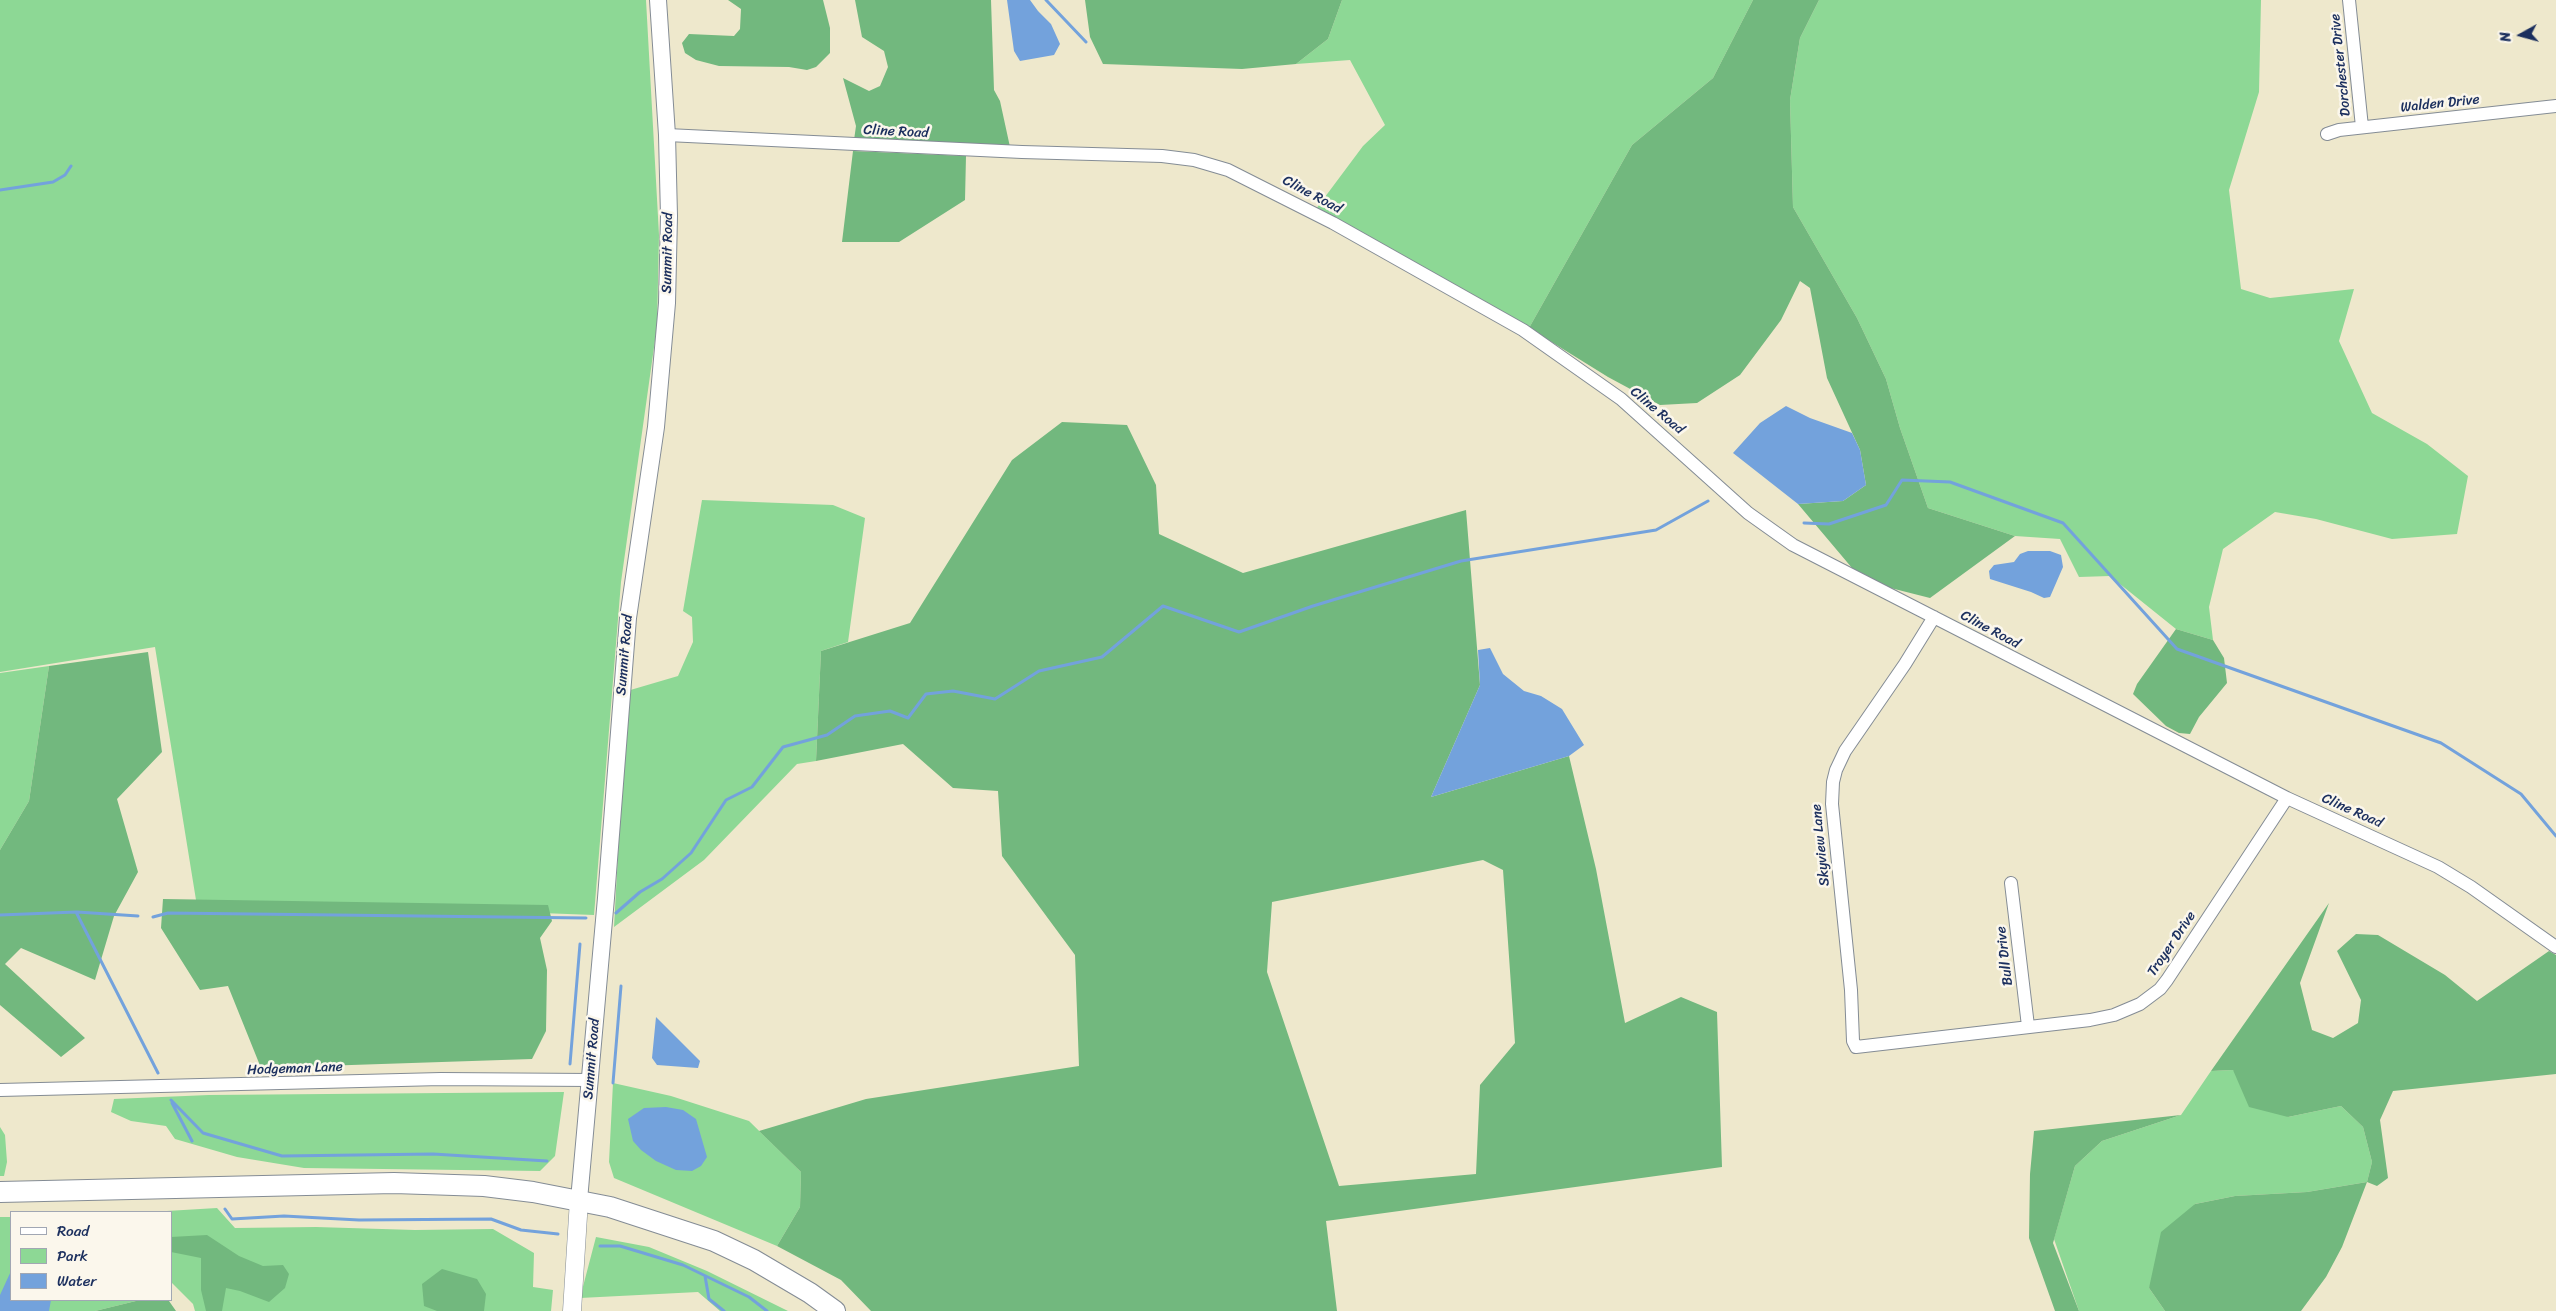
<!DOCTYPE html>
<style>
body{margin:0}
#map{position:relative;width:2556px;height:1311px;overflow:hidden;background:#eee8cc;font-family:Sriracha,sans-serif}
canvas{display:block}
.legend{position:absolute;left:10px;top:1211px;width:162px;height:90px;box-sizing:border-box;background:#fbf7ec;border:1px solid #a1a7b3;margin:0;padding:6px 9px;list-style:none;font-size:15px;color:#1b2f5e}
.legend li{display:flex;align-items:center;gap:10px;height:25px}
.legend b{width:25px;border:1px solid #a1a7b3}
.north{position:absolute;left:2496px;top:10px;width:50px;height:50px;-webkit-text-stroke:4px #fbf7ec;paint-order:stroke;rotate:263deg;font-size:14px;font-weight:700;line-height:20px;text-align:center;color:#1b2f5e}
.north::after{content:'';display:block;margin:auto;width:18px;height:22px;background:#1b2f5e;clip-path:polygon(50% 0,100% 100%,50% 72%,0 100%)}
</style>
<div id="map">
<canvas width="2556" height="1311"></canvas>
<ul class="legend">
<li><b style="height:6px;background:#fff"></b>Road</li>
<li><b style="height:14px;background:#8dd895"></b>Park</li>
<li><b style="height:14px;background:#73a2dc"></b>Water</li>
</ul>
<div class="north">N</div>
</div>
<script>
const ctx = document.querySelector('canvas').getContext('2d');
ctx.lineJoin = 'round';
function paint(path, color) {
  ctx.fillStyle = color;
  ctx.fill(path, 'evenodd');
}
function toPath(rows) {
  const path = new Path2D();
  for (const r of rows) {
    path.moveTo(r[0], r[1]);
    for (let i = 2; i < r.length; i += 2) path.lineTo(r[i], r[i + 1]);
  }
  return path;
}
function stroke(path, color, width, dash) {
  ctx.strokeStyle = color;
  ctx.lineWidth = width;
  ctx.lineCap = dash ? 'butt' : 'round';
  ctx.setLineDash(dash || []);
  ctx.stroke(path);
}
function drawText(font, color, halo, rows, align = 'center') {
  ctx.font = font + ' Sriracha,sans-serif';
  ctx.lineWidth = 5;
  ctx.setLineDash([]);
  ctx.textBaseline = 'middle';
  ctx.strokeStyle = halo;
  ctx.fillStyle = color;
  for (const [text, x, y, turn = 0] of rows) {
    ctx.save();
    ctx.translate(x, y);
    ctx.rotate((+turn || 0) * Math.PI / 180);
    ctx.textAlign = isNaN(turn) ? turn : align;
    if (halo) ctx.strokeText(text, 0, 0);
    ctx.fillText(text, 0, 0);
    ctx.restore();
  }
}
paint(toPath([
 [0,0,646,0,659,235,657,326,621,582,594,915,196,900,155,647,0,672],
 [1342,0,1753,0,1713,78,1632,145,1529,328,1316,209,1363,146,1385,125,1350,60,1296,64,1328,39],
 [1819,0,2261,0,2259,92,2229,190,2241,289,2270,298,2354,289,2339,341,2372,413,2427,444,2468,476,2457,534,2392,539,2316,519,2275,512,2223,549,2209,607,2213,640,2176,629,2110,576,2079,577,2060,539,2015,536,1928,508,1900,428,1886,379,1857,318,1793,207,1790,100,1800,38],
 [702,500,833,505,865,518,848,642,821,651,816,761,797,764,704,860,614,927,627,691,678,676,693,642,692,617,683,611],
 [49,666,29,801,0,850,0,673],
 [2233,1070,2288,1117,2341,1106,2363,1127,2372,1162,2367,1182,2307,1192,2235,1196,2195,1204,2149,1288,2165,1311,2079,1311,2054,1239,2075,1166,2102,1141,2181,1115,2211,1071],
 [613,1083,671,1096,749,1121,801,1172,800,1207,777,1246,614,1178,609,1162],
 [564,1092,555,1156,540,1171,304,1168,237,1157,175,1139,166,1126,131,1121,111,1112,114,1099,209,1095],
 [0,1127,5,1135,7,1162,4,1176,0,1176],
 [217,1208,235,1228,316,1227,415,1230,493,1229,534,1253,533,1287,553,1290,551,1311,195,1311,193,1304,171,1282,171,1212,150,1212],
 [0,1217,11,1217,11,1300,140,1300,95,1311,0,1311],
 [596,1237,649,1247,707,1271,788,1311,720,1311,698,1292,580,1298]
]), '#8dd895');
paint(toPath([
 [728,0,823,0,830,28,830,53,816,67,807,70,789,67,719,66,696,60,685,53,682,43,689,34,734,36,740,29,741,9],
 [855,0,991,0,994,90,1000,101,1010,147,854,140,856,126,843,78,869,91,880,86,888,67,884,51,862,37],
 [1085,0,1342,0,1328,39,1296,64,1242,69,1103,64,1090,37],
 [1753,0,1819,0,1800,38,1790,100,1793,207,1857,318,1886,379,1900,428,1928,508,2015,536,1930,598,1863,581,1798,504,1843,501,1866,485,1860,450,1827,378,1810,288,1800,281,1781,320,1740,375,1697,403,1660,405,1608,377,1529,328,1632,145,1713,78],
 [853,151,966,156,965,200,899,242,842,242],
 [1062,422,1127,425,1156,485,1159,534,1243,573,1466,510,1480,685,1431,797,1569,756,1596,869,1625,1023,1681,997,1717,1012,1722,1167,1326,1221,1337,1311,871,1311,841,1280,777,1246,800,1207,801,1172,759,1131,866,1099,1079,1066,1075,955,1002,856,998,791,953,788,903,744,816,761,821,651,910,623,1012,460],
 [1483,860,1503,870,1515,1043,1480,1085,1476,1174,1339,1186,1267,972,1272,902],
 [2176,629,2213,640,2224,658,2227,683,2199,717,2190,734,2179,733,2166,726,2133,694,2137,684],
 [148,652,162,752,117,799,138,872,114,916,95,980,21,948,5,964,85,1038,61,1057,0,1005,0,850,29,801,49,666],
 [163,899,548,905,552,921,540,938,547,970,546,1031,532,1059,261,1068,228,986,200,990,161,928],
 [2329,903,2300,983,2312,1030,2333,1038,2358,1023,2361,1000,2337,951,2356,934,2378,935,2445,975,2477,1001,2549,951,2556,955,2556,1074,2393,1091,2380,1120,2388,1178,2377,1186,2367,1182,2342,1247,2326,1277,2301,1311,2165,1311,2149,1288,2161,1232,2195,1204,2235,1196,2307,1192,2367,1182,2372,1162,2363,1127,2341,1106,2288,1117,2249,1107,2233,1070,2211,1071],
 [2181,1115,2102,1141,2075,1166,2053,1243,2079,1311,2055,1311,2029,1238,2030,1174,2034,1131],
 [207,1235,239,1256,263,1266,283,1265,289,1274,285,1288,269,1302,240,1291,226,1288,222,1311,206,1311,201,1290,201,1258,171,1252,171,1237],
 [442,1269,477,1279,486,1294,484,1311,437,1311,424,1306,422,1284],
 [140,1300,169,1301,176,1311,95,1311]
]), '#72b87e');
paint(toPath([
 [1007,0,1030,0,1038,11,1051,24,1060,44,1054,55,1020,61,1014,51],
 [1786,406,1810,418,1852,433,1860,450,1866,485,1843,501,1798,504,1733,453,1760,423],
 [2028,551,2050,551,2061,555,2063,567,2050,597,2044,598,2031,592,1990,579,1989,571,1994,565,2014,562,2020,554],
 [1490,648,1503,674,1524,691,1541,696,1562,709,1584,745,1569,756,1431,797,1480,685,1478,650],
 [656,1017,700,1061,698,1068,657,1065,652,1058],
 [666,1107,683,1110,696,1119,707,1157,701,1166,692,1171,676,1170,656,1161,641,1150,633,1141,628,1119,644,1108],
 [11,1271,11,1300,51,1300,49,1311,0,1311,0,1295]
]), '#73a2dc');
stroke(toPath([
 [1046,0,1086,42],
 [0,190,53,182,65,175,71,166],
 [1804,523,1829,524,1886,505,1902,480,1950,482,2063,523,2177,649,2441,743,2521,794,2556,836],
 [77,912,138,916],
 [616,913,640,892,662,879,691,853,726,800,752,787,783,747,827,735,855,716,890,711,908,718,926,694,953,691,995,699,1039,671,1102,657,1163,606,1239,632,1313,606,1461,561,1656,530,1708,501],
 [0,915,76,912,158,1073],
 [153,917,168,913,586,918],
 [570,1064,580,944],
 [613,1083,621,986],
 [171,1100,203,1133,282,1156,433,1154,547,1161],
 [172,1103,192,1141],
 [225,1209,232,1219,284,1216,359,1220,491,1219,521,1230,558,1234],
 [600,1246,620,1246,683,1265,749,1297,767,1311],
 [705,1276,709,1299,724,1311]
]), '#73a2dc', 3);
const minor = toPath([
 [2349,0,2362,127],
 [2327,134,2339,130,2556,106],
 [667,135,1022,152,1162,156,1194,160,1228,170,1333,223,1523,330,1621,399,1748,513,1793,545,2287,798,2438,867,2471,887,2556,947],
 [1934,617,1905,664,1845,751,1836,770,1833,782,1832,804,1851,990,1853,1041,1856,1047,2090,1020,2114,1015,2140,1004,2160,989,2167,980,2287,798],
 [2011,883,2028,1026],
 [0,1090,441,1079,591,1080]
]);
const tertiary = toPath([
 [579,1200,606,898,628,618,656,427,667,303,669,216,667,135,658,0]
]);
const secondary = toPath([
 [572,1311,579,1200]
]);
const primary = toPath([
 [0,1192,394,1183,484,1186,533,1192,610,1207,714,1241,754,1260,810,1293,835,1311]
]);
stroke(minor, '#848c95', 14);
stroke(tertiary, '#848c95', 18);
stroke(secondary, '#848c95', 19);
stroke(primary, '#848c95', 22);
stroke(minor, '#fff', 12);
stroke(tertiary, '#fff', 16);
stroke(secondary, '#fff', 18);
stroke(primary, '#fff', 20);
drawText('14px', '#1b2f5e', '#fbf7ec', [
 ["Dorchester Drive",2341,65,-96],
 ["Walden Drive",2440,104,-6],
 ["Cline Road",896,132,3],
 ["Cline Road",1312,195,28],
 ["Summit Road",668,253,-89],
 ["Cline Road",1657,411,40],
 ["Cline Road",1990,630,28],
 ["Summit Road",625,655,-85],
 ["Cline Road",2352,811,24],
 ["Skyview Lane",1821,845,-96],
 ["Troyer Drive",2172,944,-56],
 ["Bull Drive",2005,956,-97],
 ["Summit Road",592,1059,-85],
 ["Hodgeman Lane",295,1069,-2]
]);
</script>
